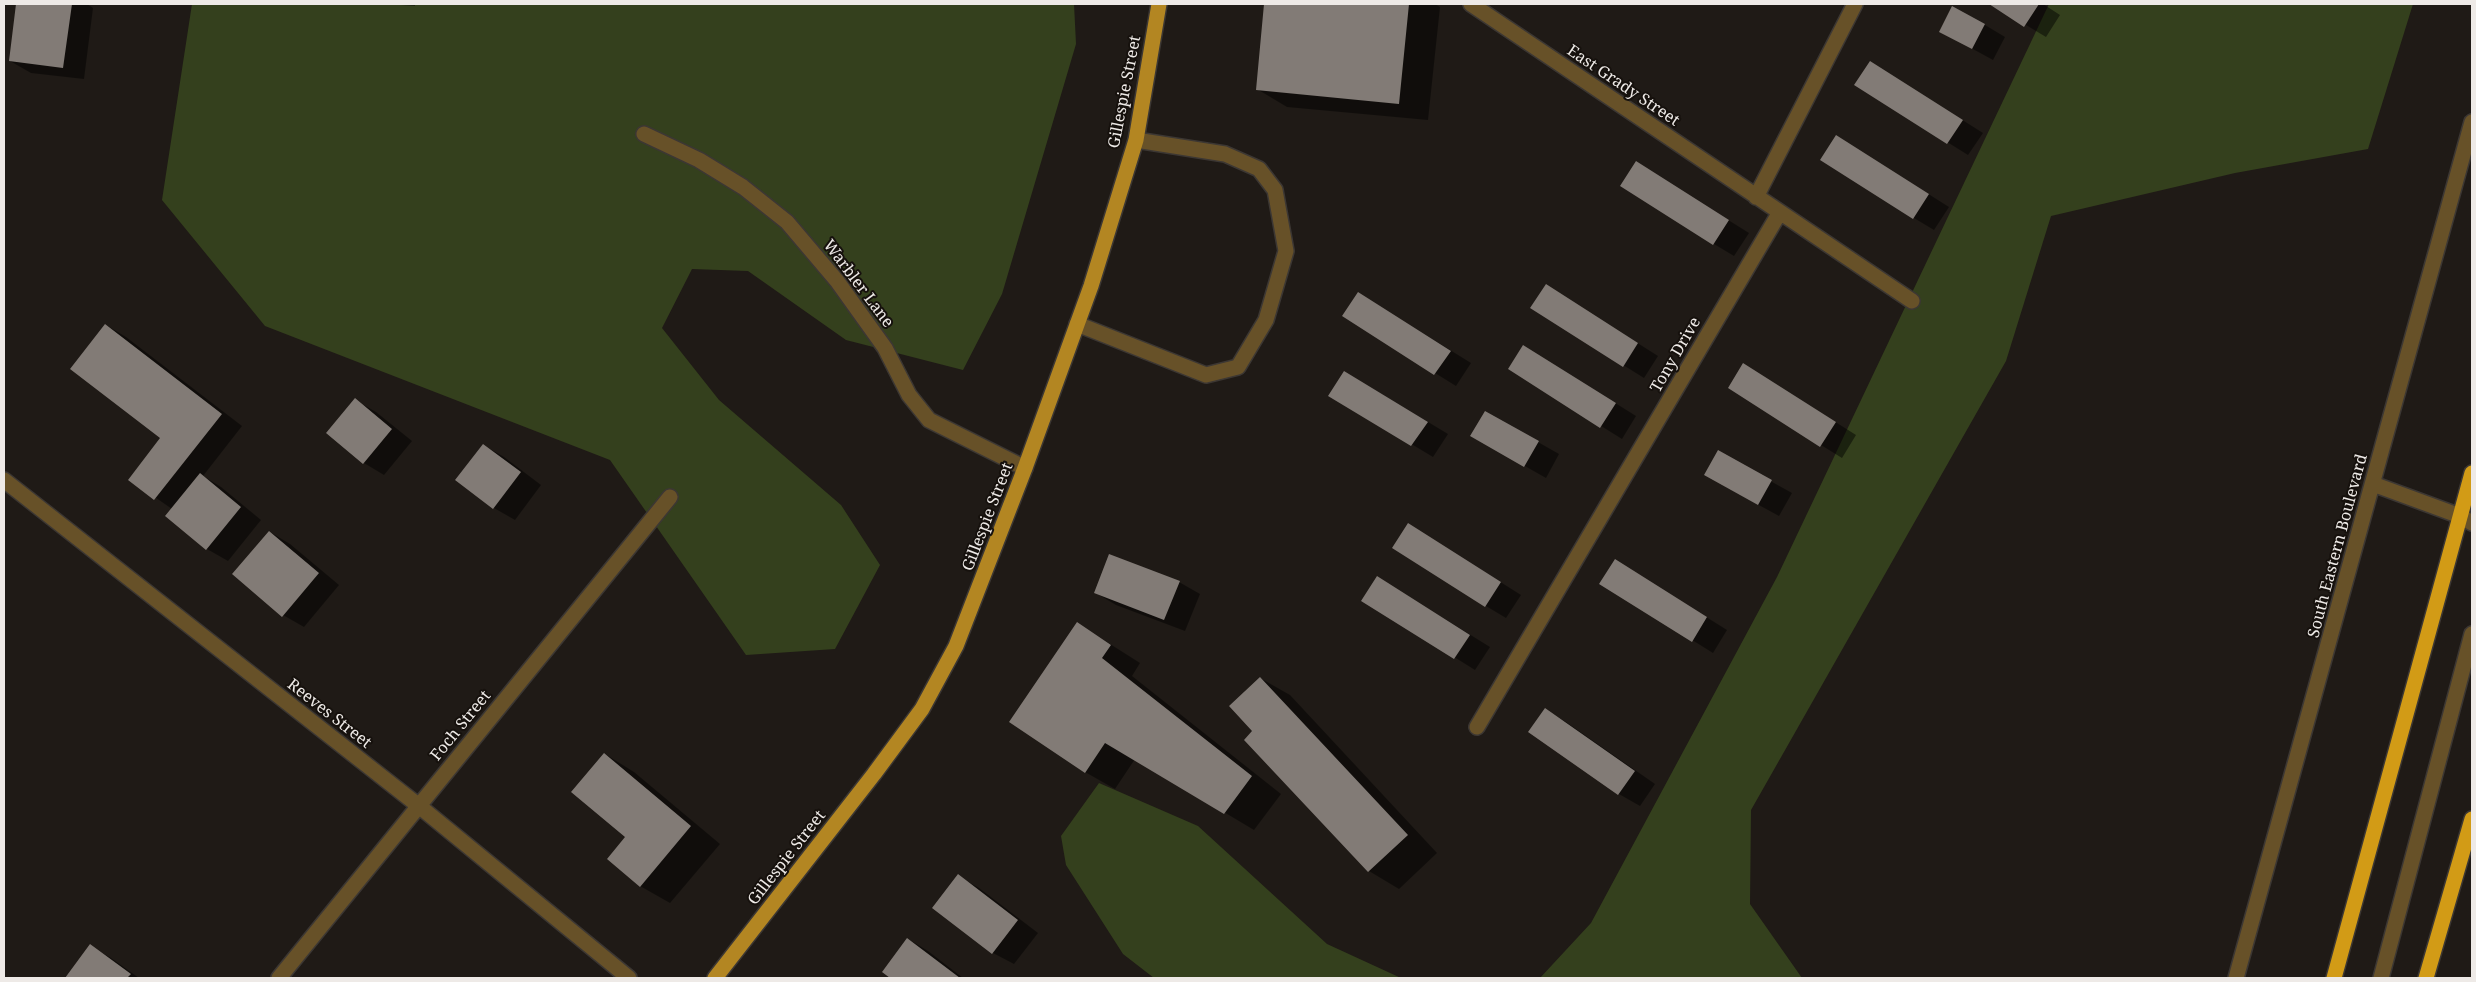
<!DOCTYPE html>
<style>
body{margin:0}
#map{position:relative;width:2476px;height:982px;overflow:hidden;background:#1f1a16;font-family:"Noto Serif",serif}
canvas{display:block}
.frame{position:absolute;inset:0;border:5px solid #eeeae7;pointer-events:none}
</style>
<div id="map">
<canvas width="2476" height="982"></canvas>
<div class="frame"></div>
</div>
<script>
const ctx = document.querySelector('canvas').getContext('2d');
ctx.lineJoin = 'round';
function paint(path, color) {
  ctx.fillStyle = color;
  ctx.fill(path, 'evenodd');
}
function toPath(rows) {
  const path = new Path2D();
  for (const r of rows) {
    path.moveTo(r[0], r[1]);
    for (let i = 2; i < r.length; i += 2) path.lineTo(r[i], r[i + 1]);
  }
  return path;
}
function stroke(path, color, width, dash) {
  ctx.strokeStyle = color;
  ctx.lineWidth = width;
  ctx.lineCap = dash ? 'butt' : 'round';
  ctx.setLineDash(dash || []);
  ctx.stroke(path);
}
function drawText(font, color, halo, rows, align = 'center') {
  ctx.font = font + ' "Noto Serif",serif';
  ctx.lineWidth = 4;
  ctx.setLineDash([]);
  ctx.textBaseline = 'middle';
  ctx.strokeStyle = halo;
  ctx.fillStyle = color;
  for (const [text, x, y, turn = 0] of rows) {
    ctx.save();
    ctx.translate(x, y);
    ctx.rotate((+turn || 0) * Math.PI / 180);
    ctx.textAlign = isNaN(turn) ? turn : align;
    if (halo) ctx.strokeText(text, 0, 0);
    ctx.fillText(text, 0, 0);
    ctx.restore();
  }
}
paint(toPath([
 [192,4,1074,4,1076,44,1002,294,963,370,846,340,748,271,692,269,662,328,719,400,841,505,880,565,835,649,746,655,610,460,265,326,162,200],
 [2049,4,2413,4,2368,149,2235,173,2051,216,2006,361,1751,810,1750,904,1802,978,1540,978,1591,923,1777,577],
 [1099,783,1198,826,1327,944,1401,978,1154,978,1123,954,1066,865,1061,836]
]), '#34401d');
paint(toPath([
 [18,4,87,4,93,8,84,79,31,73,10,61],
 [386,4,415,4,415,6],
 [1265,4,1435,4,1440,7,1428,120,1287,107,1257,89],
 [1991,4,2043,4,2060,15,2046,37],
 [1985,25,2005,37,1993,60,1940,31],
 [1891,75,1983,133,1968,155,1856,85],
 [1857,149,1949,207,1934,230,1914,218],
 [1637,163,1749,233,1734,256,1714,244],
 [1546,285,1658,356,1644,378,1532,308],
 [1358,293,1471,363,1456,386,1343,316],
 [106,325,126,337,242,426,203,476,221,487,261,520,228,561,207,549,166,516,172,509,129,479,161,438],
 [1524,346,1636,416,1622,439,1510,369],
 [1764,377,1856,435,1842,458,1729,388],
 [1365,384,1448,434,1433,457,1330,395],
 [355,400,376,412,412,441,384,475,364,463],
 [1485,412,1559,454,1546,478,1472,436],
 [483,445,504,457,541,485,515,520,494,508,457,480],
 [1718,452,1792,493,1779,516,1726,487],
 [270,532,290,544,339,585,304,627,283,615],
 [1429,537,1521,595,1506,618,1486,606],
 [1615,560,1727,630,1713,653,1601,583],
 [1377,577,1490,647,1475,670,1363,600],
 [1179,582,1200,594,1185,631,1116,605,1096,593],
 [1077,623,1140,663,1132,676,1281,794,1254,830,1135,759,1115,789,1085,772],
 [1260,678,1290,695,1437,853,1399,889,1369,871,1246,740,1254,731],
 [1546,710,1566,722,1655,784,1640,806,1619,794,1530,732],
 [605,754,634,772,720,844,670,903,640,886],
 [958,876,979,888,1038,933,1014,964,993,953],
 [908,939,928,951,963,978,893,978,883,971],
 [90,946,111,958,139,978,67,978]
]), '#0007');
paint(toPath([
 [16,4,72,4,63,68,9,61],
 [1264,4,1409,4,1399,104,1256,90],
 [1989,4,2039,4,2024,27],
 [1952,6,1985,24,1972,49,1939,32],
 [1870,61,1963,120,1947,144,1854,85],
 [1836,135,1929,194,1913,219,1820,160],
 [1636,161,1729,220,1713,245,1620,186],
 [1546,284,1638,343,1623,367,1530,308],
 [1358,292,1451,351,1434,375,1342,316],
 [105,324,222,414,154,500,128,480,160,438,70,369],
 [1523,345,1616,403,1600,428,1508,369],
 [1743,363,1836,422,1820,447,1728,388],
 [1344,371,1428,422,1411,446,1328,396],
 [355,398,392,429,363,464,326,433],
 [1485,411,1539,441,1524,467,1470,436],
 [483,444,521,472,493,509,455,480],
 [1718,450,1772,480,1758,505,1704,475],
 [200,473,241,507,206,550,165,516],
 [1408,523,1501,582,1485,607,1392,548],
 [269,531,319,573,282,617,232,574],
 [1109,554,1180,581,1164,620,1094,593],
 [1615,559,1707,617,1692,642,1599,584],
 [1377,576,1470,635,1454,659,1361,601],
 [1077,622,1111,645,1102,658,1252,776,1224,814,1105,743,1085,773,1009,722],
 [1260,677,1408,835,1368,872,1244,740,1252,731,1229,706],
 [1545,708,1635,771,1618,795,1528,732],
 [604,753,691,826,640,887,607,859,625,837,571,792],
 [958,874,1018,920,992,954,932,908],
 [907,938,960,978,890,978,882,972],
 [90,944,131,974,127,978,65,978]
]), '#827b76');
const minor = toPath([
 [1471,4,1912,301],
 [644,134,699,160,743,187,787,222,837,281,885,348,909,395,929,420,1025,468],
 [1756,197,1855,4],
 [1077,324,1206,375,1238,367,1266,320,1286,251,1275,190,1259,169,1225,154,1136,140],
 [4,480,419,806,629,978],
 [2373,484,2460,516,2472,523],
 [1477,727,1780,212],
 [279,978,670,497],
 [2236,978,2472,122],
 [2381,978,2472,634]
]);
const major = toPath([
 [715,978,874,774,922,709,956,646,1025,468,1091,286,1136,140,1159,4]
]);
const highway = toPath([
 [2334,978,2472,473],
 [2426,978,2472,819]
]);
stroke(minor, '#3c3733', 18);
stroke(major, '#3c3733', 18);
stroke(highway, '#3c3733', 18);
stroke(minor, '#675128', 15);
stroke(major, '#b38622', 15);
stroke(highway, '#d29b16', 15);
drawText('16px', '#eeeae7', '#16110d', [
 ["East Grady Street",1623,86,34],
 ["Gillespie Street",1125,92,-79],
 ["Warbler Lane",858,284,53],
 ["Tony Drive",1676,355,-60],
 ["Gillespie Street",988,517,-69],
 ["South Eastern Boulevard",2338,546,-75],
 ["Reeves Street",329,714,38],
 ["Foch Street",461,726,-51],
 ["Gillespie Street",787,858,-52]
]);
</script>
